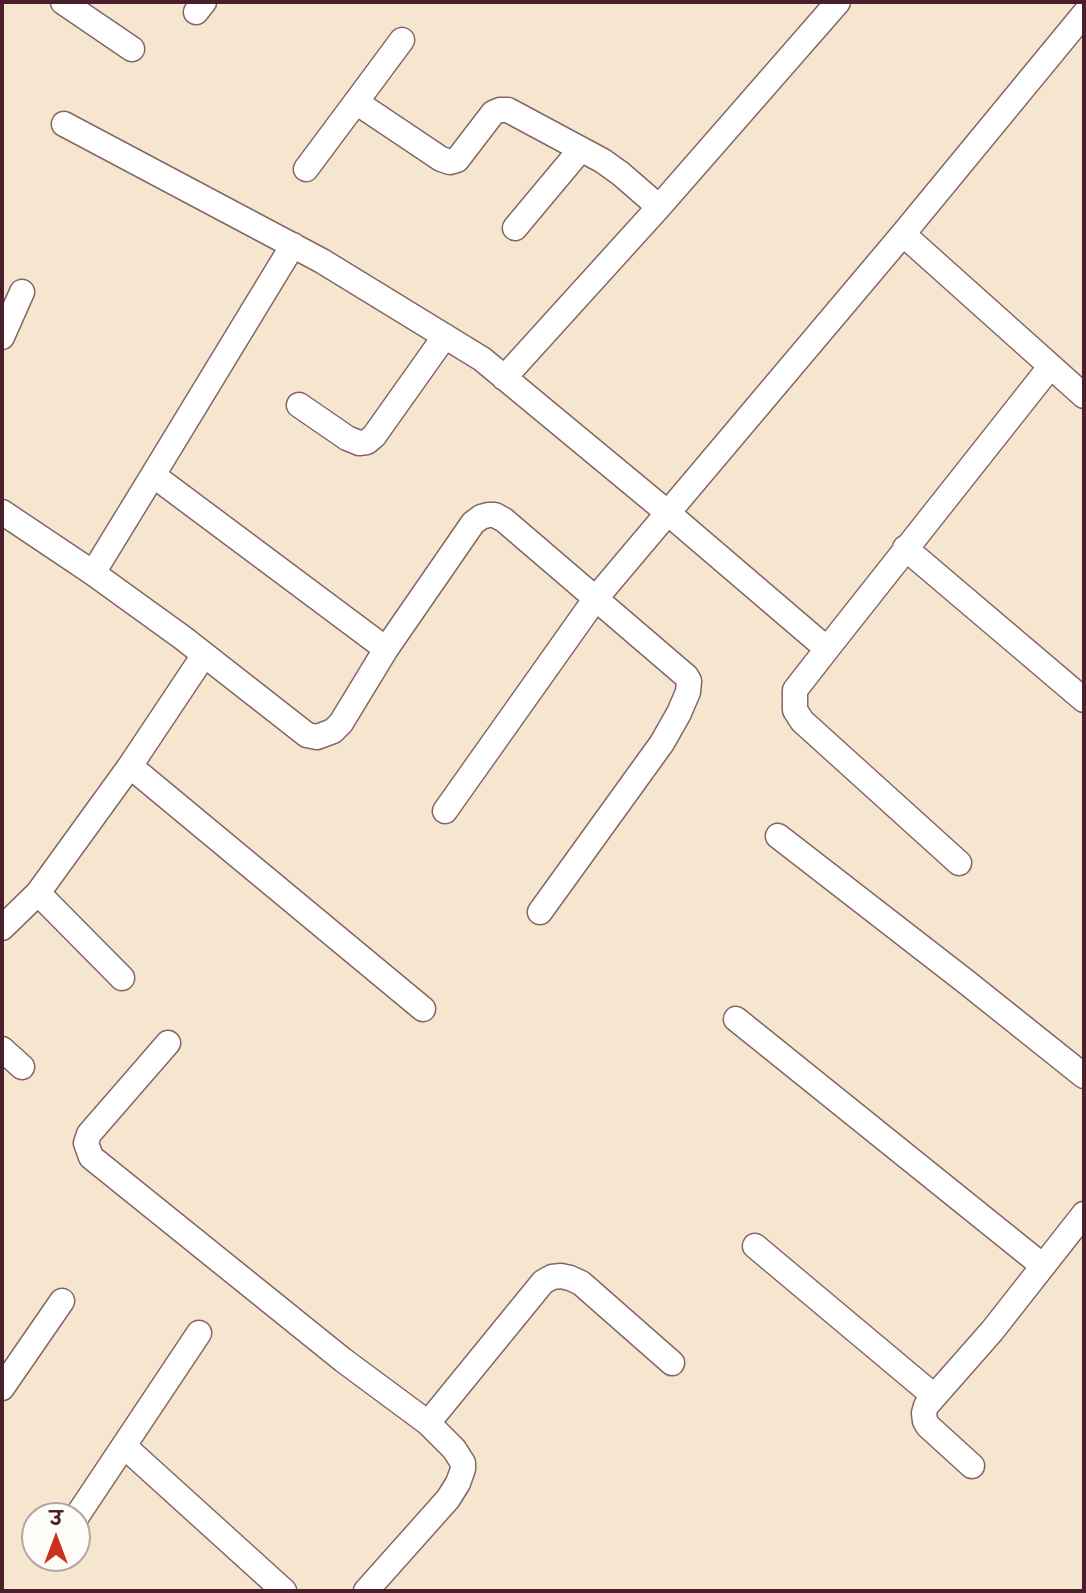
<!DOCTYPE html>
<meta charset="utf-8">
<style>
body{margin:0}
#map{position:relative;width:1086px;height:1593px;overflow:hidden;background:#f6e6d0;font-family:"Patrick Hand","Playpen Sans Deva",sans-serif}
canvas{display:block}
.frame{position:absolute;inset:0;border:4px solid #4a1f2b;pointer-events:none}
.north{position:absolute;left:21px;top:1502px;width:70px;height:70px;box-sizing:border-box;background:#fdfcf7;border:2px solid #b5a4a5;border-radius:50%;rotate:0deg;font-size:19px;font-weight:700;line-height:28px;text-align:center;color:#4a1f2b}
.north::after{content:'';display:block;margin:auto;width:24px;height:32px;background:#c8321e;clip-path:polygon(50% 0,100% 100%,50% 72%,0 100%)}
</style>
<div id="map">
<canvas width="1086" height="1593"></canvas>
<div class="frame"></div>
<div class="north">उ</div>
</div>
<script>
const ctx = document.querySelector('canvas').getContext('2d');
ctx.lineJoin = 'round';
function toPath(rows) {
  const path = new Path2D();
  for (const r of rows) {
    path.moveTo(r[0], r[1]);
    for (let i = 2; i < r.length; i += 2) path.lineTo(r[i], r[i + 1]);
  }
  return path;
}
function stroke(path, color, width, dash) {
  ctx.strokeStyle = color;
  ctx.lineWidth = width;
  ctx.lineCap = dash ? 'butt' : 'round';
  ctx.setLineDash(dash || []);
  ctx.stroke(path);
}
const minor = toPath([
 [63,2,132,49],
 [196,12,204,2],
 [356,102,402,40],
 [64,124,322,261,482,359,668,513,827,649,1050,367],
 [306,169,356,102,441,159,450,162,457,160,493,113,500,110,508,110,603,161,621,174,659,207],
 [515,228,581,149],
 [903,234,1084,396],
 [2,337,22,292],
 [504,378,659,207,838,2],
 [299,405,347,438,359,443,367,442,374,436,445,336],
 [153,475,293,245],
 [2,512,93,573,183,638,307,735,317,737,333,731,341,723,386,649,473,523,481,517,488,515,495,515,504,520,686,676,689,681,688,692,679,713,662,743,540,912],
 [905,548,1084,700],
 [93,573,153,475,386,649],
 [827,649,795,690,795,710,802,721,959,863],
 [130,766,204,655],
 [445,811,596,598,903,234,1084,14],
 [778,836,965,981,1084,1076],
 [38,893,122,978],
 [2,928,38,893,130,766,423,1009],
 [736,1019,1043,1266],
 [168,1043,89,1134,86,1143,91,1157,343,1360,428,1423,454,1449,463,1463,463,1469,458,1483,448,1499,366,1591],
 [2,1049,22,1067],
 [755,1246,934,1396],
 [2,1388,62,1301],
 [428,1423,543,1282,552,1277,561,1276,570,1278,581,1283,672,1363],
 [124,1446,284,1591],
 [972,1466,928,1426,925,1421,924,1413,926,1406,992,1331,1084,1214],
 [77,1516,199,1333]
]);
stroke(minor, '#866565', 27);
stroke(minor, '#fff', 24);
</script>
